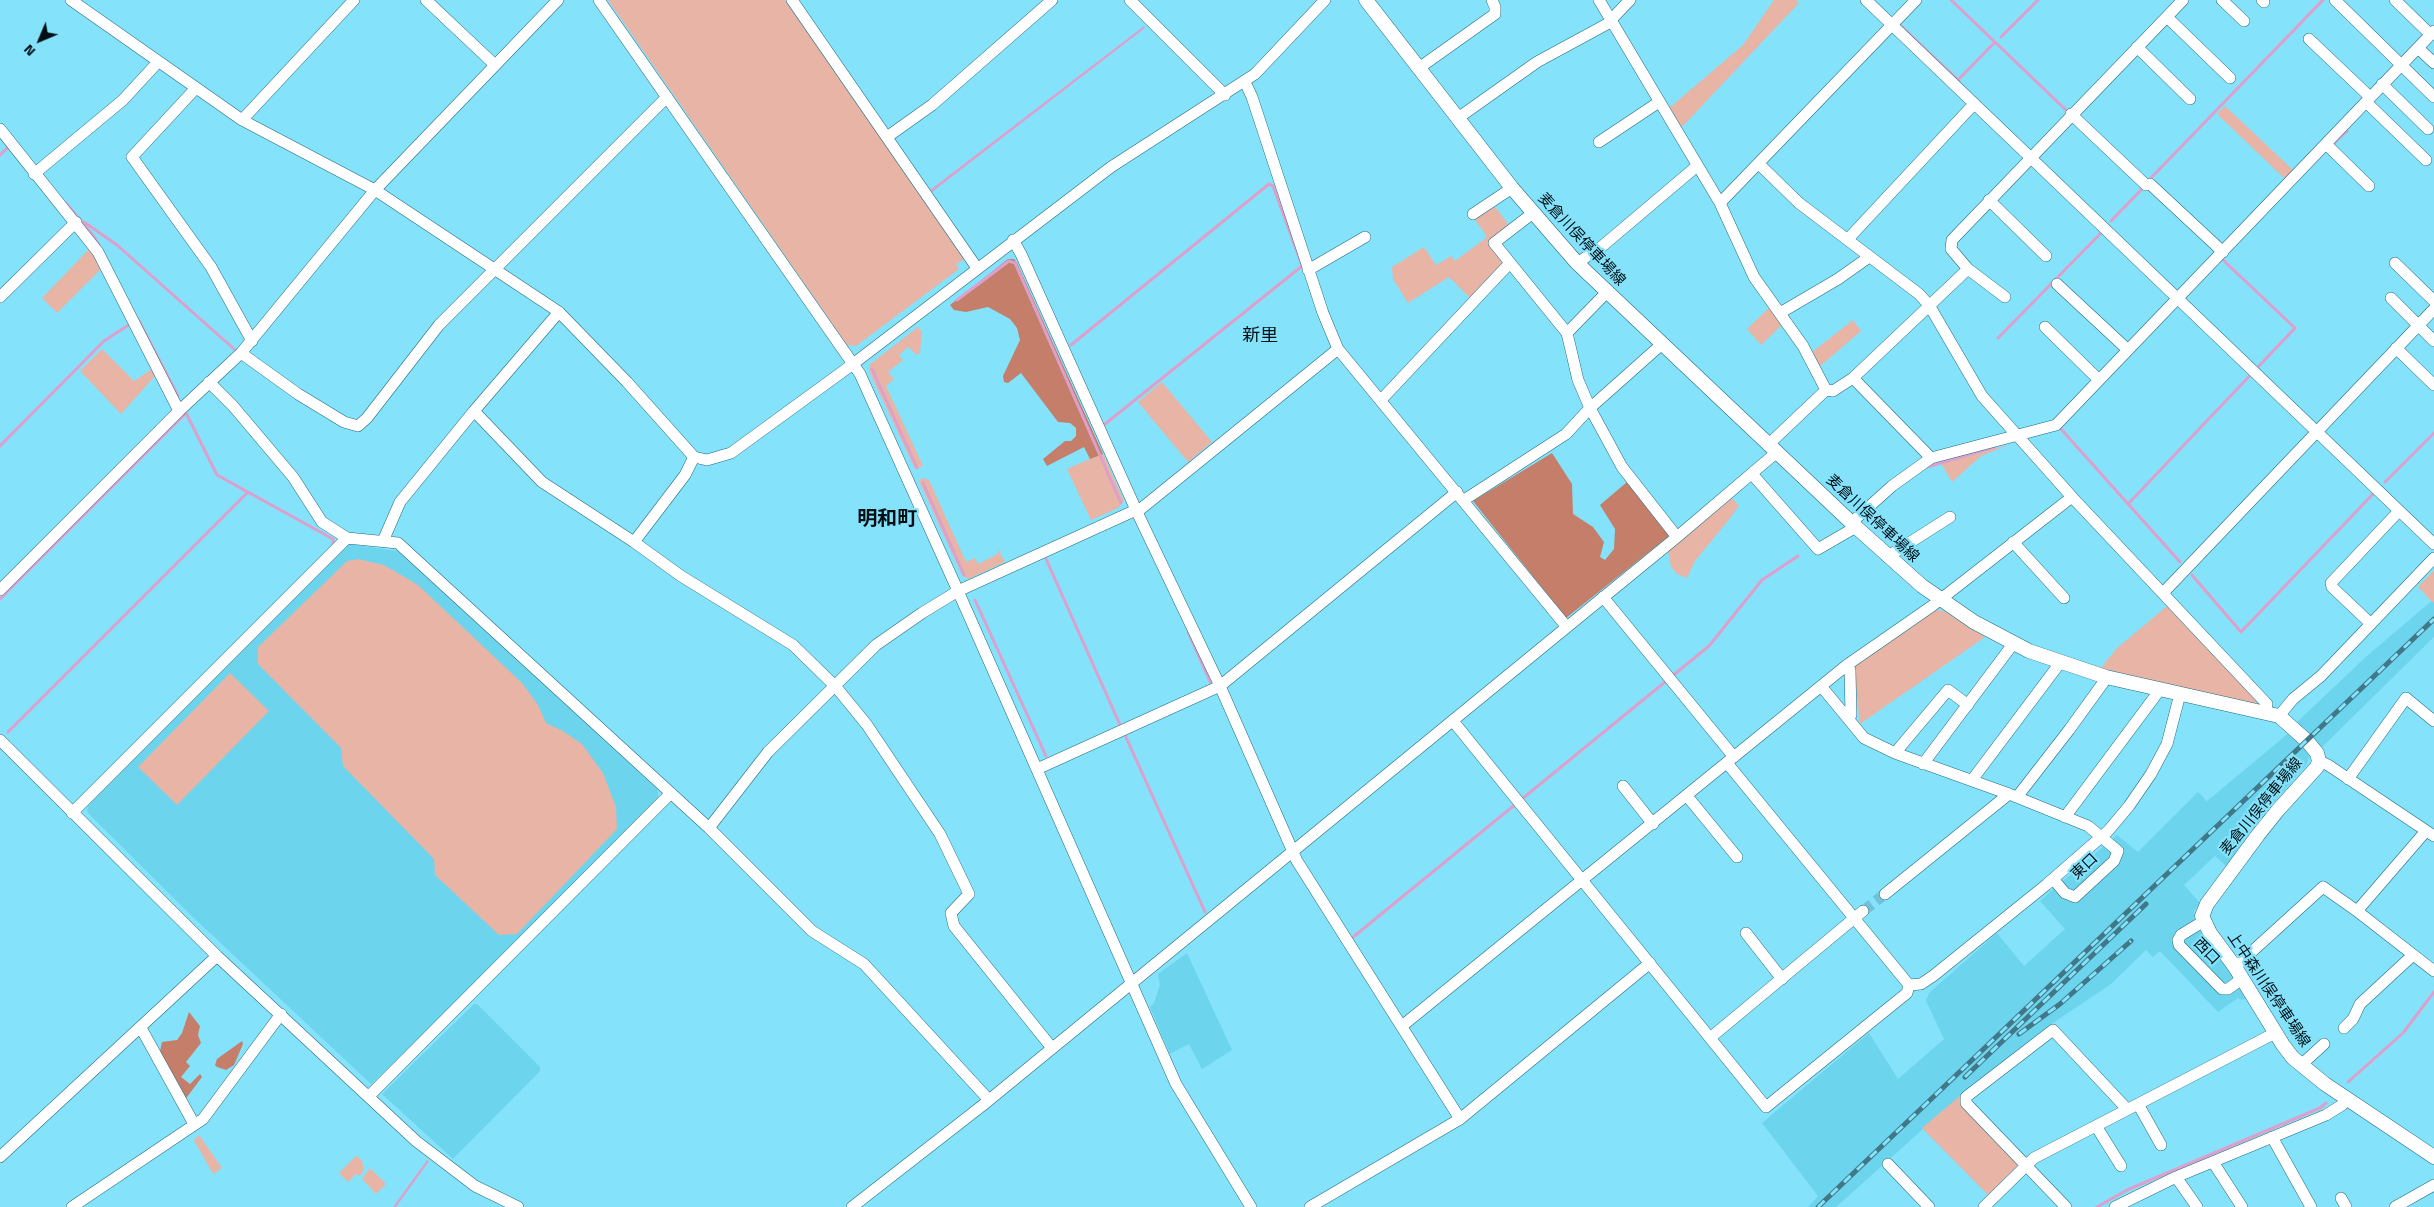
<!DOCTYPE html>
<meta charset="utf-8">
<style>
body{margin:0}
#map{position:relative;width:2434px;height:1207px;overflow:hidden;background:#85e2fb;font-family:"Titillium Web",sans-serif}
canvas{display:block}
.north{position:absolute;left:15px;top:15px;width:50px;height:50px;-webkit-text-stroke:4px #85e2fb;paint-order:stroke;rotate:225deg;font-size:14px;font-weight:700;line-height:20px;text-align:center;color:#000f14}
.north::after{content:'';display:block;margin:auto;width:18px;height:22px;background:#000f14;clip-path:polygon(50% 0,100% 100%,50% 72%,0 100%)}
</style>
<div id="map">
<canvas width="2434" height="1207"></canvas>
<div class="north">N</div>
</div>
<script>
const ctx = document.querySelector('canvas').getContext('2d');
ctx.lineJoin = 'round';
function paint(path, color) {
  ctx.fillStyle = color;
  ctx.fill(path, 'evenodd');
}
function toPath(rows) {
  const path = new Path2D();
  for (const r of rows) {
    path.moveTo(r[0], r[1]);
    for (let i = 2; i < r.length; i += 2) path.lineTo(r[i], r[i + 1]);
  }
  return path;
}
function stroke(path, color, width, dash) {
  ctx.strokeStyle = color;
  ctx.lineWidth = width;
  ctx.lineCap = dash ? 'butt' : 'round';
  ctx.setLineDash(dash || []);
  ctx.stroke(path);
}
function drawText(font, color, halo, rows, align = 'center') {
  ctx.font = font + ' "Titillium Web","Noto Sans JP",sans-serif';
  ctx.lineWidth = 4.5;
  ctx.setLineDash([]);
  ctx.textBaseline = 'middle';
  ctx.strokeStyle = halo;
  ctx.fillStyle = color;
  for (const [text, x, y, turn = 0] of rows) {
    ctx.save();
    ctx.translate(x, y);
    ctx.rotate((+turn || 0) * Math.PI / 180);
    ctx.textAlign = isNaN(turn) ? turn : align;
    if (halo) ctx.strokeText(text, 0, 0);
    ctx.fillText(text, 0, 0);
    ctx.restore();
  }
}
paint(toPath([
 [349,544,397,551,425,573,658,790,658,800,435,1023,371,1084,195,919,87,812,88,806,342,547],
 [2434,599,2434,637,2320,749,2296,723,2368,655],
 [2290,732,2310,753,2307,764,2258,820,2253,814,2233,835,2241,845,2226,866,2215,856,2184,885,2200,903,2194,911,2195,925,2250,997,2242,1000,2238,998,2218,1012,2160,951,2153,957,2146,950,2111,984,2044,1029,1961,1095,1836,1207,1808,1207,1818,1196,1762,1123,1869,1033,1898,1079,1944,1039,1926,1001,1929,993,1997,933,2024,966,2065,929,2040,901,2051,891,2117,835,2138,852,2198,792,2207,801],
 [1187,953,1232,1050,1202,1069,1189,1044,1170,1054,1150,1007,1154,1003,1160,985,1158,974],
 [474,1004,477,1004,540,1067,540,1071,453,1159,382,1094]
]), '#6dd4ee');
paint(toPath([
 [608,0,785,0,965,258,956,265,959,269,856,346,847,345],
 [1774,0,1796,0,1799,3,1680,129,1668,109,1743,45],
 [2225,106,2293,170,2285,179,2217,114],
 [1492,203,1509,225,1490,240,1503,264,1471,299,1449,277,1408,303,1393,279,1392,267,1424,247,1436,265,1451,256,1455,261,1487,237,1474,218],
 [90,248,102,268,57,313,42,298],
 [1770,307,1782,325,1761,345,1747,329],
 [1853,320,1861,331,1818,368,1811,353],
 [918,327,922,332,920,353,917,355,908,347,899,355,903,360,888,372,894,379,886,386,923,466,915,469,869,371,869,365],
 [102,349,134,381,152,369,155,376,121,414,80,371],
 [1162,382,1212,442,1188,462,1138,402],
 [2009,445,1981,456,1952,482,1941,463],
 [1103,453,1124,501,1118,508,1091,520,1067,469],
 [922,478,929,480,966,562,975,558,978,564,998,554,997,548,1005,562,968,579,962,575,919,481],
 [1731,498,1739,505,1731,517,1695,561,1687,578,1677,574,1671,567,1668,551],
 [358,559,384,565,418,585,522,683,538,705,546,723,563,731,582,744,603,773,616,807,617,829,517,934,499,935,435,875,434,859,343,766,341,748,258,664,258,647,347,561],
 [2434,570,2434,601,2433,603,2418,587],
 [2167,606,2257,701,2255,706,2101,668,2116,649],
 [1936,610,1944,611,1985,637,1860,724,1854,667],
 [230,673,269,711,177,805,138,767],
 [1961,1095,1963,1107,2017,1162,2017,1166,1988,1195,1922,1128],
 [199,1135,222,1168,213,1174,194,1140],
 [356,1156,362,1160,364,1170,360,1176,356,1174,348,1182,339,1173],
 [370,1168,386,1184,376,1194,362,1179]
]), '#e7b4a5');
paint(toPath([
 [1008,259,1014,259,1017,263,1103,454,1090,459,1084,447,1047,466,1043,459,1065,441,1071,441,1076,436,1076,428,1070,423,1058,422,1021,373,1008,383,1004,382,1003,376,1020,340,1017,328,1010,319,988,307,966,312,954,310,950,305],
 [1552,453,1572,484,1573,514,1593,527,1604,542,1600,557,1605,560,1614,549,1615,529,1600,505,1627,482,1669,536,1566,618,1473,501],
 [189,1012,200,1026,198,1035,201,1043,186,1062,190,1066,181,1077,190,1084,200,1074,202,1077,184,1101,159,1056,162,1042,177,1040,182,1033],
 [242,1041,243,1044,234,1065,226,1070,217,1067,215,1065,217,1059]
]), '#c47e6a');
paint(toPath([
 [1144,26,1145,28,932,192,930,190],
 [427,1160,429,1161,417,1178,396,1207,393,1207]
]), '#dda0cd');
stroke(toPath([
 [1951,0,2067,111],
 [1900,25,1959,81],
 [2001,37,2038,0],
 [1958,80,1995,42],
 [2332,145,2347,131],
 [0,155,8,147],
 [2149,180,2323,0],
 [66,203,95,238,100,247],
 [2111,221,2145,186],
 [84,222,117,245,234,349],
 [957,300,1009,261,1015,263,1121,503],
 [138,319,178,396],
 [1998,338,2101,233],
 [1071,345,1269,184,1273,186,1304,271],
 [872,369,917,468],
 [1105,424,1302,266],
 [2061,429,2180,562],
 [0,446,104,341,130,324],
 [1927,467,1995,447],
 [2385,482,2434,433],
 [923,483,964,575],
 [2129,503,2295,328,2222,259],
 [1046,559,1121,727],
 [2192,575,2241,632,2373,494],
 [0,599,186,413,217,475,333,539,333,546],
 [975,600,1046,756],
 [1188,632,1212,686],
 [8,732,248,492],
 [1125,735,1205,912],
 [1352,938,1709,646,1762,580,1798,556],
 [2348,1082,2403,1033,2434,992],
 [2097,1207,2127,1190,2320,1108,2326,1103]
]), '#dda0cd', 3);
stroke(toPath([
 [1863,911,1885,894]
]), '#71c2d8', 11, [11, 5.5]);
const minor = toPath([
 [71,0,242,120,375,190,559,312,627,382,694,457,707,460,731,453,853,364,599,0],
 [426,0,495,65],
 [792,0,977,268],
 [1130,0,1225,95],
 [1599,0,1720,203,1754,277,1803,346,1826,390],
 [1866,0,2434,544],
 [2222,0,2244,21],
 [2262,0,2264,2],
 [2335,0,2434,97],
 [2395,0,2431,35],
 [2167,17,2230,78],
 [2309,39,2370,97],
 [2137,47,2190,99],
 [2418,48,2434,63],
 [1419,68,1495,14,1495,7,1492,0],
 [1245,82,1252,97,1323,313,1338,349,1566,626],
 [2382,84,2428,129],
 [196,88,132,157,211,267,252,341],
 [2366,102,2426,160],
 [2071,114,2146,185],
 [1458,118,1537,62,1607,24,1630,0],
 [242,120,354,0],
 [0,129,98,252,179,411],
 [887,137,932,105,1052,0],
 [1599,142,1659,102],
 [2326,144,2369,186],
 [1759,164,1799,203,1919,294,1929,305,1982,396,2072,497,2267,704,2265,712],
 [34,174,123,100,158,62],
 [2150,184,2223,252],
 [1989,200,2046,256],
 [1720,203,1916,0],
 [1533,213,1494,243,1567,333,1578,380,1590,408,1622,467,1677,537],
 [1473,214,1512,188],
 [1848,239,1974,104],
 [1013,240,1021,254,1137,512,1220,686,1297,861,1460,1119],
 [1577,263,1600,248,1697,166],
 [2395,263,2434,301],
 [1308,270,1365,237],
 [2057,284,2128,350],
 [0,297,76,222],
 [2005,297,1968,269,1951,249,1952,240,2183,0],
 [2391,298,2434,341],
 [1780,313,1838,279,1869,257],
 [2045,327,2099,380],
 [1567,333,1607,292],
 [2396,348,2434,385],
 [241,353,298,394,344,422,358,426,367,418,439,325,667,97],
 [1853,378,1931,458],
 [209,382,233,406,293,477,322,522,347,538,398,543,709,828,812,931,864,964,989,1100],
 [1381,400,1509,264],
 [474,411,542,482,634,542,681,576,793,645,836,687,867,725,940,834,969,894,951,913,954,926,1052,1048],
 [1769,444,1826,390,1833,391,1853,378,1968,269],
 [1752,474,1818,549,1856,527],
 [1464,500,1566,434,1590,408,1662,344],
 [1137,512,1338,349],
 [1851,523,1892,486,1931,458,2056,425,2434,31],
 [383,541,400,502,474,411,559,312],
 [634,542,685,475,694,457],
 [2013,542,2064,598],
 [1887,557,1950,517],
 [0,590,179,411,241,353,375,190,558,0],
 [2163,593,2434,309],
 [1603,597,1734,757],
 [2371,624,2332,587,2331,583,2399,511],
 [1847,665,1850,670,1851,715,1848,718],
 [1821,686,1864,738,1895,753,2009,794,2088,826,2118,851,2114,861,2075,897,2065,893,2053,879],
 [2279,716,2293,699,2321,676,2434,558],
 [1453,721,1766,1107,1907,993,1909,985],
 [0,740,217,956,416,1141,475,1186,518,1207],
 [1895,753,1948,690,1968,705],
 [2319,761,2328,765,2434,836],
 [1727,763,1909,985],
 [1923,764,2013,644],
 [1037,769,1220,686,1457,492],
 [2348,779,2406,698,2434,721],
 [1972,780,2060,663],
 [1623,786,1653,824],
 [1687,796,1737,857],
 [2017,797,2069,730,2103,683,2106,677],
 [72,813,347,538],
 [2065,817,2156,695,2157,689],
 [709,828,768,752,876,645,922,613,958,591,1136,510],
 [1885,894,2009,794],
 [2357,911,2426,831],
 [2204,921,2181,935,2178,940,2179,945,2222,989,2228,989,2243,978],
 [1746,933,1782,979],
 [2235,967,2323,887,2357,911,2434,971],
 [1909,985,1921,984,1933,976,2046,885,2108,831,2129,806,2151,774,2167,744,2180,694],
 [1402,1026,1847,665,1932,606,2072,497],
 [141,1028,194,1124],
 [2344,1028,2353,1019,2360,1004,2413,955],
 [1710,1038,1863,911],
 [2301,1065,2324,1044],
 [369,1096,671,793],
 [2138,1104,2161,1145],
 [2096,1126,2121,1166],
 [2272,1137,2311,1207],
 [0,1157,217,956],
 [2213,1162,2242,1207],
 [1888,1164,1929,1207],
 [2176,1177,2197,1207],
 [2341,1198,2346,1207],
 [72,1207,203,1119,281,1014],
 [852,1207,983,1105,1132,983,1677,537,1777,452],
 [1251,1207,1176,1084,958,591,860,374,853,364,1111,167,1255,74,1325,0],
 [1310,1207,1460,1119,1650,963],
 [1984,1207,2034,1158,2275,1033],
 [2066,1207,1966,1103,1966,1097,2053,1030,2127,1109],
 [2115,1207,2176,1177,2326,1115,2342,1105,2347,1098],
 [2395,1207,2434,1185]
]);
const major = toPath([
 [1366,0,1512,188,1577,263,1856,527,1922,586,1974,622,2029,651,2106,677,2279,716,2307,741,2317,753,2319,761,2317,767,2278,810,2258,835,2207,904,2202,916,2210,933,2235,967,2283,1045,2293,1058,2325,1084,2434,1157]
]);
stroke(minor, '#206b7d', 12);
stroke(major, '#206b7d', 15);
stroke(minor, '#fff', 11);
stroke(major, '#fff', 14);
const rail = toPath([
 [2019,1034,2060,1004,2131,941],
 [1965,1077,2146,904],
 [1818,1207,2434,619]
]);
stroke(rail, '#417786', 5);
stroke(rail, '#85e2fb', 3, [9]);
drawText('15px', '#000f14', '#85e2fb', [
 ["麦倉川俣停車場線",1581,240,47],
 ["麦倉川俣停車場線",1872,519,43],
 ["麦倉川俣停車場線",2262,807,-51],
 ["東口",2085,867,-43],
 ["西口",2206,952,46],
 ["上中森川俣停車場線",2268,990,56]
]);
drawText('18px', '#000f14', '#85e2fb', [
 ["新里",1260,337]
]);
drawText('bold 20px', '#000f14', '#85e2fb', [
 ["明和町",887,520]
]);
</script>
